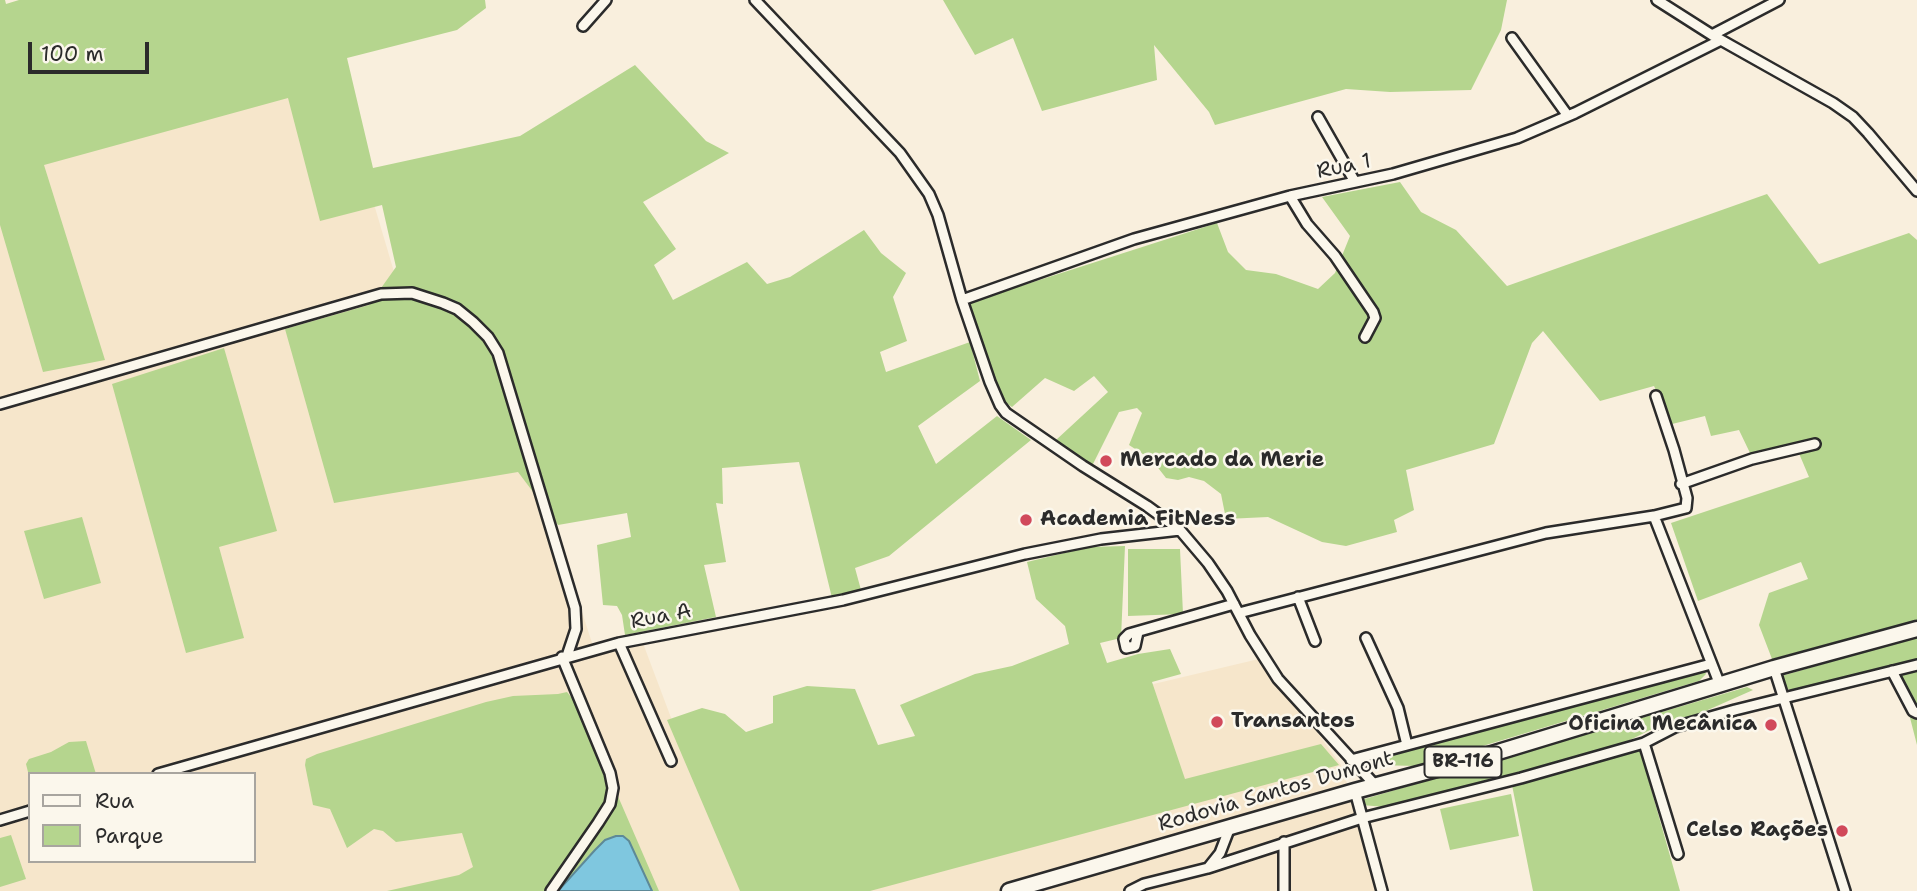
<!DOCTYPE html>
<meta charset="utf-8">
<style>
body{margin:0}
#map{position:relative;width:1917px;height:891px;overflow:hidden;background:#f9efdd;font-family:"Shantell Sans",sans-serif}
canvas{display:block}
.legend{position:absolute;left:28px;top:772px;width:228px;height:91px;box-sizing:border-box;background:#fbf7ec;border:2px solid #a8a59f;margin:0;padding:9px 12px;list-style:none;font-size:21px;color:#2b2b2b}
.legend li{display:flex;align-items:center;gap:14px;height:35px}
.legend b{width:35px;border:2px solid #a8a59f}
.scale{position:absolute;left:28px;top:42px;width:121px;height:32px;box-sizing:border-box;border:4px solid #2b2b2b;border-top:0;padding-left:9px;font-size:21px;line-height:24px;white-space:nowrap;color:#2b2b2b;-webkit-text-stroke:5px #fbf7ec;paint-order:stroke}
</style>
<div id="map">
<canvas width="1917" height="891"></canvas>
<ul class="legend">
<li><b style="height:9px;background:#fbf7ec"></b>Rua</li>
<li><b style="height:19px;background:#b5d58e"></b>Parque</li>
</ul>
<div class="scale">100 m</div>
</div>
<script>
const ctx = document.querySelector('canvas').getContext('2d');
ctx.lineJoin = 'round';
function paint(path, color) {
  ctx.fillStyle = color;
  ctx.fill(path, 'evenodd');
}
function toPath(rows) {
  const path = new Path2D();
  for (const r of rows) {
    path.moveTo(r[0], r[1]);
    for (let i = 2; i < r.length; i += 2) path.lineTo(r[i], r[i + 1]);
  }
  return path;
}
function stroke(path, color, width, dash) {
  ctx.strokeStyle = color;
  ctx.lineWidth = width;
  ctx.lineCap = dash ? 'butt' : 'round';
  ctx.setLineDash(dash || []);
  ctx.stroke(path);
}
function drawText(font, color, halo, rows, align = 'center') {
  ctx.font = font + ' "Shantell Sans",sans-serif';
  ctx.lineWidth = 5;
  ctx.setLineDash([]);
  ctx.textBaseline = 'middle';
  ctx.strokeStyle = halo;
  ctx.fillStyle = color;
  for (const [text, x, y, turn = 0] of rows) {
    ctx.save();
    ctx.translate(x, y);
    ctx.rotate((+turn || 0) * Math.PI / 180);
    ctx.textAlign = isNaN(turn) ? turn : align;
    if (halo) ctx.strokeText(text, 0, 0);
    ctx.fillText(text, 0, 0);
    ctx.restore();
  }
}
paint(toPath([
 [336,76,400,292,498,353,594,649,641,638,699,792,1263,658,1341,765,1382,891,0,891,0,161],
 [30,774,254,774,254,861,30,861]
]), '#f6e6cb');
paint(toPath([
 [0,0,5,0,6,4,19,0,485,0,486,8,457,30,347,58,373,168,520,136,635,65,706,141,729,153,643,202,676,249,654,265,673,300,747,262,767,284,790,277,864,230,881,253,906,273,893,297,907,341,880,352,886,372,970,342,980,381,918,426,936,464,997,416,1031,440,889,556,855,568,861,590,832,598,799,462,722,468,723,504,716,503,726,562,704,565,716,617,625,635,622,615,617,606,603,605,597,545,631,537,627,513,558,525,518,472,334,503,285,329,369,305,396,267,382,205,320,221,288,98,44,165,105,360,43,372,0,225],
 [943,0,1507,0,1501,30,1471,90,1390,92,1346,89,1215,125,1209,112,1154,45,1157,80,1042,111,1013,38,975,55],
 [1400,182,1421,212,1456,230,1507,286,1767,194,1819,264,1909,233,1917,240,1917,620,1772,659,1759,625,1769,593,1808,579,1801,562,1698,601,1671,523,1809,477,1795,444,1750,453,1739,430,1711,436,1705,416,1672,424,1654,386,1600,401,1543,331,1532,343,1494,444,1406,470,1414,510,1394,520,1397,532,1346,546,1322,542,1268,517,1226,519,1221,494,1204,481,1189,477,1178,480,1166,478,1152,460,1129,445,1142,413,1137,408,1119,412,1092,466,1056,440,1108,392,1094,376,1074,391,1045,378,1012,407,1002,400,970,307,971,302,1217,223,1228,252,1246,270,1276,274,1318,289,1335,273,1350,236,1322,197],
 [224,348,277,531,219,547,244,638,186,653,112,384],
 [82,517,101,583,44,599,24,531],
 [1125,546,1121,638,1100,643,1107,663,1138,654,1170,649,1181,674,1152,682,1185,779,1321,744,1339,765,870,891,740,891,667,720,702,708,725,714,746,732,773,723,773,696,807,686,855,689,878,745,915,736,900,705,975,674,1012,666,1069,644,1065,626,1036,599,1027,562,1089,547],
 [1128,549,1180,549,1183,614,1128,616],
 [1917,637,1917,659,1802,690,1782,689,1778,677],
 [1704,670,1706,674,1699,681,1416,766,1376,765,1372,763,1372,759,1497,723,1505,724,1533,718,1553,710,1612,697],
 [1917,671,1917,745,1899,675],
 [1747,687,1753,690,1692,717,1650,730,1624,743,1417,801,1386,807,1361,805,1361,800],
 [567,692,575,702,591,734,659,891,387,891,459,875,473,867,462,833,396,842,383,831,374,829,347,848,330,809,313,805,305,765,306,759,317,754,486,702,513,696,558,694],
 [86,741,96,774,30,774,30,780,26,764,29,759,51,752,69,742],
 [1640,750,1680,891,1533,891,1512,785],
 [1511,794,1519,836,1450,850,1440,809],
 [11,835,26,879,0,887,0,838]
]), '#b5d58e');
const water = toPath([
 [616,836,623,836,629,841,652,891,558,891,595,850,605,840,616,836]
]);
paint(water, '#7fc7df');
stroke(water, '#5d8997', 2);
const minor = toPath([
 [755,0,900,153,929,194,938,215,962,300,990,382,1000,405,1006,413,1083,466,1147,506,1180,530,1208,563,1227,591,1250,635,1278,679,1375,785],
 [1657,0,1712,35,1833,103,1853,117,1868,133,1917,191],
 [583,26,606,0],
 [1712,35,1779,0],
 [1512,38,1568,116],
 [1318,117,1355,182],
 [1290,196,1307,224,1335,256,1373,312,1375,318,1365,337],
 [962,300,1134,239,1290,196,1393,174,1517,138,1575,113,1721,40],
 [0,404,381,294,412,293,443,303,457,309,473,322,488,337,498,353,575,608,576,629,567,656],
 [1681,484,1752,459,1815,444],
 [1654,516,1720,685],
 [1298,597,1315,641],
 [1239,613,1546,533,1654,516,1686,508,1687,498,1674,450,1656,396],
 [1138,632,1135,646,1126,648,1124,639,1129,634,1234,604],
 [1366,638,1398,708,1407,745],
 [619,643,671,761],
 [1774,668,1845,891],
 [1892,671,1913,711,1917,713],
 [1644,743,1678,854],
 [1351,760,1711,664],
 [158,774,619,643,843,600,1025,554,1101,539,1180,530],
 [1355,791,1382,891],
 [0,820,30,811],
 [1284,842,1284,891],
 [1208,868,1362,818,1521,778,1644,743,1675,727,1735,710,1917,665],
 [551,891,598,823,610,804,613,788,610,773,562,657],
 [1130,891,1144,884,1208,868,1220,853,1230,827]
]);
const highway = toPath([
 [1009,891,1355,791,1485,756,1774,668,1917,629]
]);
stroke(minor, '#2b2b2b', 14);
stroke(highway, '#2b2b2b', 19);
stroke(minor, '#fbf7ec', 9);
stroke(highway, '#fbf7ec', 14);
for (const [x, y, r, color] of [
 [1106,461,7,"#d1495b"],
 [1026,520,7,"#d1495b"],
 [1217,722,7,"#d1495b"],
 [1771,725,7,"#d1495b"],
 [1842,831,7,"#d1495b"]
]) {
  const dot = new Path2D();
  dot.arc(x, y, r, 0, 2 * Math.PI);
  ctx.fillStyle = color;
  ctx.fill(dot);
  stroke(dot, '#fbf7ec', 2.5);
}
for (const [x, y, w] of [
 [1463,762,77]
]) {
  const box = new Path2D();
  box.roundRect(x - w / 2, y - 15.5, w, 31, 5);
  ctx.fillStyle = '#fbf7ec';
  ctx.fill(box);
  stroke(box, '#2b2b2b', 2);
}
drawText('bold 19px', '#2b2b2b', null, [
 ["BR-116",1463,762]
]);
drawText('21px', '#2b2b2b', '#fbf7ec', [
 ["Rua 1",1344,167,-12],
 ["Rua A",661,617,-11],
 ["Rodovia Santos Dumont",1276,792,-16]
]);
drawText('bold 21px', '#2b2b2b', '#fbf7ec', [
 ["Mercado da Merie",1120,461],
 ["Academia FitNess",1040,520],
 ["Transantos",1231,722],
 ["Oficina Mecânica",1757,725,"right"],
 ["Celso Rações",1828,831,"right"]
], 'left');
</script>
